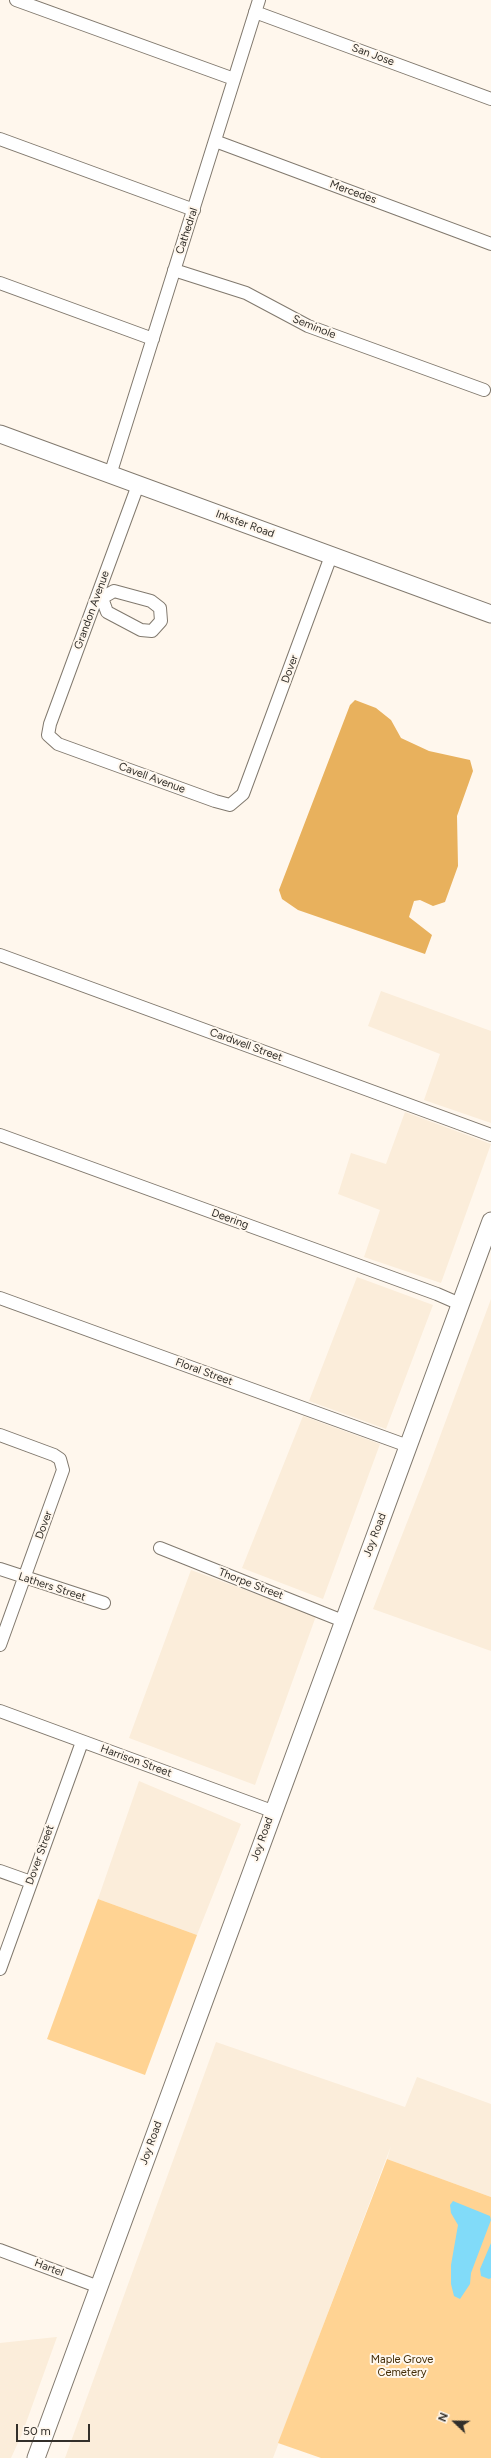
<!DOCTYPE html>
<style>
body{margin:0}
#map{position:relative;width:491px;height:2458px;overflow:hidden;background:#fff7ed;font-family:Figtree,sans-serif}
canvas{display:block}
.north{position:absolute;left:435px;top:2402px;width:40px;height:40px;-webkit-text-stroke:3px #fff7ed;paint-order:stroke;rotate:292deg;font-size:11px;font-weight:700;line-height:16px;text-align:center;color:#322f2a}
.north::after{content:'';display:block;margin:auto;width:14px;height:18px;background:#322f2a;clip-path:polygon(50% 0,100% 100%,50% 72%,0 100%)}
.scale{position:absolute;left:16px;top:2424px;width:74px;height:18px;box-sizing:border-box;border:2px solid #322f2a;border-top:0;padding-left:5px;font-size:12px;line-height:14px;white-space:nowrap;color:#322f2a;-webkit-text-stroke:3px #fff7ed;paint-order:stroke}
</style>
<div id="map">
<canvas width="491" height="2458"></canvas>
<div class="north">N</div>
<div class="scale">50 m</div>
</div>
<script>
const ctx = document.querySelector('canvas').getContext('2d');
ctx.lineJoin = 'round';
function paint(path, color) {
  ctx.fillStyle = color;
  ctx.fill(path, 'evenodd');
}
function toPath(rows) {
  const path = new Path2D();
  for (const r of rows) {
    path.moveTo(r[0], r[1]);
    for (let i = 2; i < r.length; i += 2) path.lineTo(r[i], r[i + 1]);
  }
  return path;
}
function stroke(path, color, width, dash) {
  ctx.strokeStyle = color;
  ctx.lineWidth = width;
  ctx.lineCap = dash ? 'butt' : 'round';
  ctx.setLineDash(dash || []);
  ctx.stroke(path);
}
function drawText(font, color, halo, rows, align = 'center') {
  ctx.font = font + ' Figtree,sans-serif';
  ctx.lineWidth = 4;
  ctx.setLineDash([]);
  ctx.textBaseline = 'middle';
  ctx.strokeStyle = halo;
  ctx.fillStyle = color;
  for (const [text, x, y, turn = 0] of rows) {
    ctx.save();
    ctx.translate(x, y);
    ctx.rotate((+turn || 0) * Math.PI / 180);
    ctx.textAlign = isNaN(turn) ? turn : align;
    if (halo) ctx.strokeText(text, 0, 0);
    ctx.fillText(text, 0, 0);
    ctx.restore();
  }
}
paint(toPath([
 [381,991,491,1031,491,1123,424,1100,440,1054,368,1026],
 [405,1112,491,1144,441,1283,364,1257,380,1210,338,1194,351,1153,386,1164],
 [357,1277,433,1305,386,1429,309,1401],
 [491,1299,491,1651,373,1609,426,1474],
 [303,1416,380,1444,323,1599,242,1568],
 [191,1570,316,1616,255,1785,129,1738],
 [139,1781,241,1824,197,1935,98,1899],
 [216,2042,405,2107,417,2077,491,2104,491,2197,387,2159,391,2146,273,2458,65,2458],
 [57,2337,22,2434,11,2458,0,2458,0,2343]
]), '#fbedda');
paint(toPath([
 [98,1899,197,1935,145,2075,47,2039],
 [387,2159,491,2197,491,2458,321,2458,278,2443]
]), '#ffd393');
paint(toPath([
 [355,700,376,708,391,720,401,738,429,751,470,760,473,771,457,816,458,866,445,902,433,906,420,900,414,901,409,917,432,935,425,954,298,910,282,899,279,890,350,705]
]), '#e8b15d');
paint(toPath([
 [453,2201,490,2216,491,2220,471,2273,470,2284,460,2299,454,2296,451,2284,451,2265,458,2225,451,2213,450,2205],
 [491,2243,491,2278,489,2279,481,2276,480,2269]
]), '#81dbf9');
const street = toPath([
 [16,0,234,79],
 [255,12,491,99],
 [0,139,194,210],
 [215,141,491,244],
 [174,270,246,293,308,326,484,390],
 [0,283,153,339],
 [110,475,259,0],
 [138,485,50,724,48,735,58,744,215,801,230,805,243,794,331,556],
 [97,597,102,598,114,591,151,601,160,608,161,621,152,631,141,630,107,612,102,598],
 [0,955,491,1135],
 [0,1135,437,1294,460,1304],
 [0,1298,408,1446],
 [0,1435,54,1455,60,1459,63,1470,0,1645],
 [160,1548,343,1621],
 [0,1569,104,1603],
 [0,1711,272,1811],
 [0,1871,31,1882],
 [0,1969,82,1742],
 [0,2250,99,2287]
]);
const secondary = toPath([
 [0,434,491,614],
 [36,2458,491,1221]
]);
stroke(street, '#81796e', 14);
stroke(secondary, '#81796e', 19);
stroke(street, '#fff', 12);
stroke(secondary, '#fff', 17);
drawText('11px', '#322f2a', '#fff7ed', [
 ["San Jose",373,55,20],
 ["Mercedes",353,192,20],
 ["Cathedral",187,231,-72],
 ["Seminole",314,327,22],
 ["Inkster Road",245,524,20],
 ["Grandon Avenue",92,610,-70],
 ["Dover",290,669,-70],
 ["Cavell Avenue",152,778,20],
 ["Cardwell Street",246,1045,20],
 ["Deering",230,1219,20],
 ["Floral Street",204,1372,20],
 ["Dover",44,1525,-70],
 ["Joy Road",375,1535,-69],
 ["Thorpe Street",251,1584,21],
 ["Lathers Street",52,1587,18],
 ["Harrison Street",136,1761,20],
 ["Joy Road",262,1839,-70],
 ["Dover Street",40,1855,-70],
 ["Joy Road",151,2143,-70],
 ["Hartel",49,2268,21]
]);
drawText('11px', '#432d07', '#fff7ed', [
 ["Maple Grove",402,2360],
 ["Cemetery",402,2373]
]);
</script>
